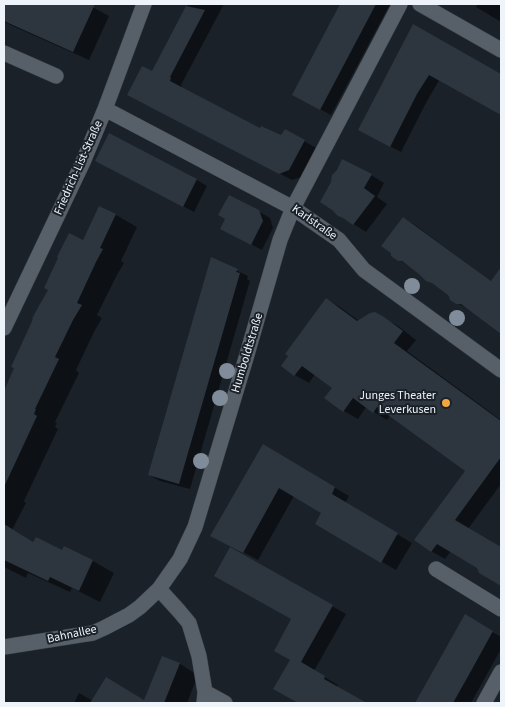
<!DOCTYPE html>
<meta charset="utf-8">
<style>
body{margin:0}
#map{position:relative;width:505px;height:707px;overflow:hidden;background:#1a2129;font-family:"Source Sans 3",sans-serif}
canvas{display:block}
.frame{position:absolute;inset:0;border:5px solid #eff4fa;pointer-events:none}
</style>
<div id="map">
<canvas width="505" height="707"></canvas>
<div class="frame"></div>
</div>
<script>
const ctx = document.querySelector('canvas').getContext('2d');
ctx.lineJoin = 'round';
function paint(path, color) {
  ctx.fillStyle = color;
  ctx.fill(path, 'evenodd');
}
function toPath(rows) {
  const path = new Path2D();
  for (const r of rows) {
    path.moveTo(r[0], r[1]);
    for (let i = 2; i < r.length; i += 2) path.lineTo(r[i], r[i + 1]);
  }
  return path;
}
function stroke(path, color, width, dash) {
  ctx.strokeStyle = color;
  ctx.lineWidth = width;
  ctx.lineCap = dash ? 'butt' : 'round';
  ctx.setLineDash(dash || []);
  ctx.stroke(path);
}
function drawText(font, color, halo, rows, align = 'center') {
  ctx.font = font + ' "Source Sans 3",sans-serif';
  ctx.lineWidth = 4;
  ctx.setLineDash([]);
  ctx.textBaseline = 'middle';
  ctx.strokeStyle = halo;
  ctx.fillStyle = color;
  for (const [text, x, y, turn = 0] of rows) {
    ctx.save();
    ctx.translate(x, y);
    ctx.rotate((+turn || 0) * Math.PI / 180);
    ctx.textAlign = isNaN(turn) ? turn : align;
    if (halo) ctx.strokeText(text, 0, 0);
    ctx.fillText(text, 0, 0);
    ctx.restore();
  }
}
paint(toPath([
 [4,4,87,4,109,16,89,60,4,22],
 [188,4,224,4,181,85,182,86,181,88,260,130,282,137,304,141,316,148,301,177,292,180,141,101,152,73],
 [341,4,390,4,331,115,293,95],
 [477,4,501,4,501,22,476,7,478,4],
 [413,25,501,76,501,114,440,79,427,101,401,152,370,136],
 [107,167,197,180,207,186,194,212],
 [371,175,384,183,377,197,387,204,366,232,339,215],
 [100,207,116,215,137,227,121,261,124,263,117,275,97,315,102,318,94,332,76,370,79,373,55,422,57,423,55,427,58,429,24,501,26,503,12,530,34,543,63,551,65,548,93,561,114,573,100,602,72,588,70,592,28,573,26,578,4,567,4,403,5,400,4,399,4,394,16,368,83,241],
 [258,211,270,218,273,228,262,250,232,234],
 [403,218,415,225,492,282,493,281,501,286,501,333,472,311,457,303,450,295,412,268,399,260],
 [212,259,248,276,247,279,250,281,190,489,160,481,149,475],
 [326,299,340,307,359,321,383,318,398,326,416,340,407,351,501,420,501,484,468,529,501,548,501,585,480,573,478,567,451,551,445,559,431,551,467,471,390,415,387,420,366,407,358,419,344,411,326,397,334,387,315,374,309,383,295,375],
 [264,446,349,496,345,503,412,543,396,570,316,524,323,513,294,496,258,560,226,543],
 [231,549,346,614,314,671,338,685,337,687,364,703,300,703,275,689,291,659,293,619],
 [465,616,501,637,501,649,471,703,416,703],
 [163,658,180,664,198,675,187,703,74,703,79,693,93,701,144,701]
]), '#0007');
paint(toPath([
 [4,4,95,4,73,52,4,21],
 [340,4,376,4,320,110,292,95],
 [186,6,205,10,170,77,171,78,170,81,260,128,261,126,281,135,285,129,305,140,289,170,279,174,127,95,142,66,152,71],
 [413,24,501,74,501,115,429,75,417,94,390,147,358,130],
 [109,133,197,179,183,207,95,161],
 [342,159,372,174,364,188,375,196,353,225,343,218,338,216,332,210,320,202,331,182,332,175,337,170],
 [229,195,259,210,263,221,251,245,220,229,225,219,218,215],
 [99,206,116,214,100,248,103,249,96,262,77,303,82,305,73,320,55,357,59,359,35,409,36,409,34,414,37,416,4,487,4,391,14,368,11,367,33,319,32,319,35,313,48,290,44,288,58,258,57,257,69,233,83,240],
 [403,217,491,281,501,267,501,334,461,304,456,304,450,300,449,296,432,283,426,281,420,275,402,261,398,261,391,256,391,253,381,246],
 [211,257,238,269,236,272,240,273,179,484,148,475],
 [326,298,357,321,370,313,375,312,384,317,403,331,394,343,501,421,501,457,455,520,501,547,501,586,479,573,477,568,437,544,431,552,414,540,465,471,377,407,373,413,353,398,343,412,324,398,332,388,302,366,294,376,281,366,288,356,285,354],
 [263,444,335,487,332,494,398,533,381,563,315,524,321,513,279,488,243,553,210,536],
 [4,524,33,542,36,537,62,550,64,546,93,560,79,591,50,577,48,581,4,560],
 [230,547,333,605,301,662,325,676,324,679,367,703,298,703,273,689,290,660,274,651,291,619,214,576],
 [465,614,493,631,471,671,453,703,415,703],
 [162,656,180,663,164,703,90,703,106,677,144,700]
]), '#2d353e');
const minor = toPath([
 [420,4,501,50],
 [4,53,56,76],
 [105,109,293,208,339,240,364,270,501,370],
 [4,328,83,162,105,109,144,4],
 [436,569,501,609],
 [159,589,179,611,189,623,199,656,205,692,204,703],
 [4,647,80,635,93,633,104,628,129,615,140,607,159,589,180,559,195,527,246,358,280,240,293,208,400,4],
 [205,692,225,703],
 [484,703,501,672]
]);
stroke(minor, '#383e45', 16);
stroke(minor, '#576069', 15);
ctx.fillStyle = '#808c99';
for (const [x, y] of [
 [412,286],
 [457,318],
 [227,371],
 [220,398],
 [201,461]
]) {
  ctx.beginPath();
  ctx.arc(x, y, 8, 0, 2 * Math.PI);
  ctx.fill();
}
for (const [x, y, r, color] of [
 [446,403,5,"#f1a640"]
]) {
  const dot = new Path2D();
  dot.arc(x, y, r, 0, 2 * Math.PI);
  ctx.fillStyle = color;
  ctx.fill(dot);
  stroke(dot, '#1a2129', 2);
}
drawText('12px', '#eff4fa', '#1a2129', [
 ["Friedrich-List-Straße",79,168,-66],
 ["Karlstraße",314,223,35],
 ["Humboldtstraße",248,353,-73],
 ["Bahnallee",72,635,-12]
]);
drawText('12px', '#eff4fa', '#1a2129', [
 ["Junges Theater",436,396],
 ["Leverkusen",436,410]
], 'right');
</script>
